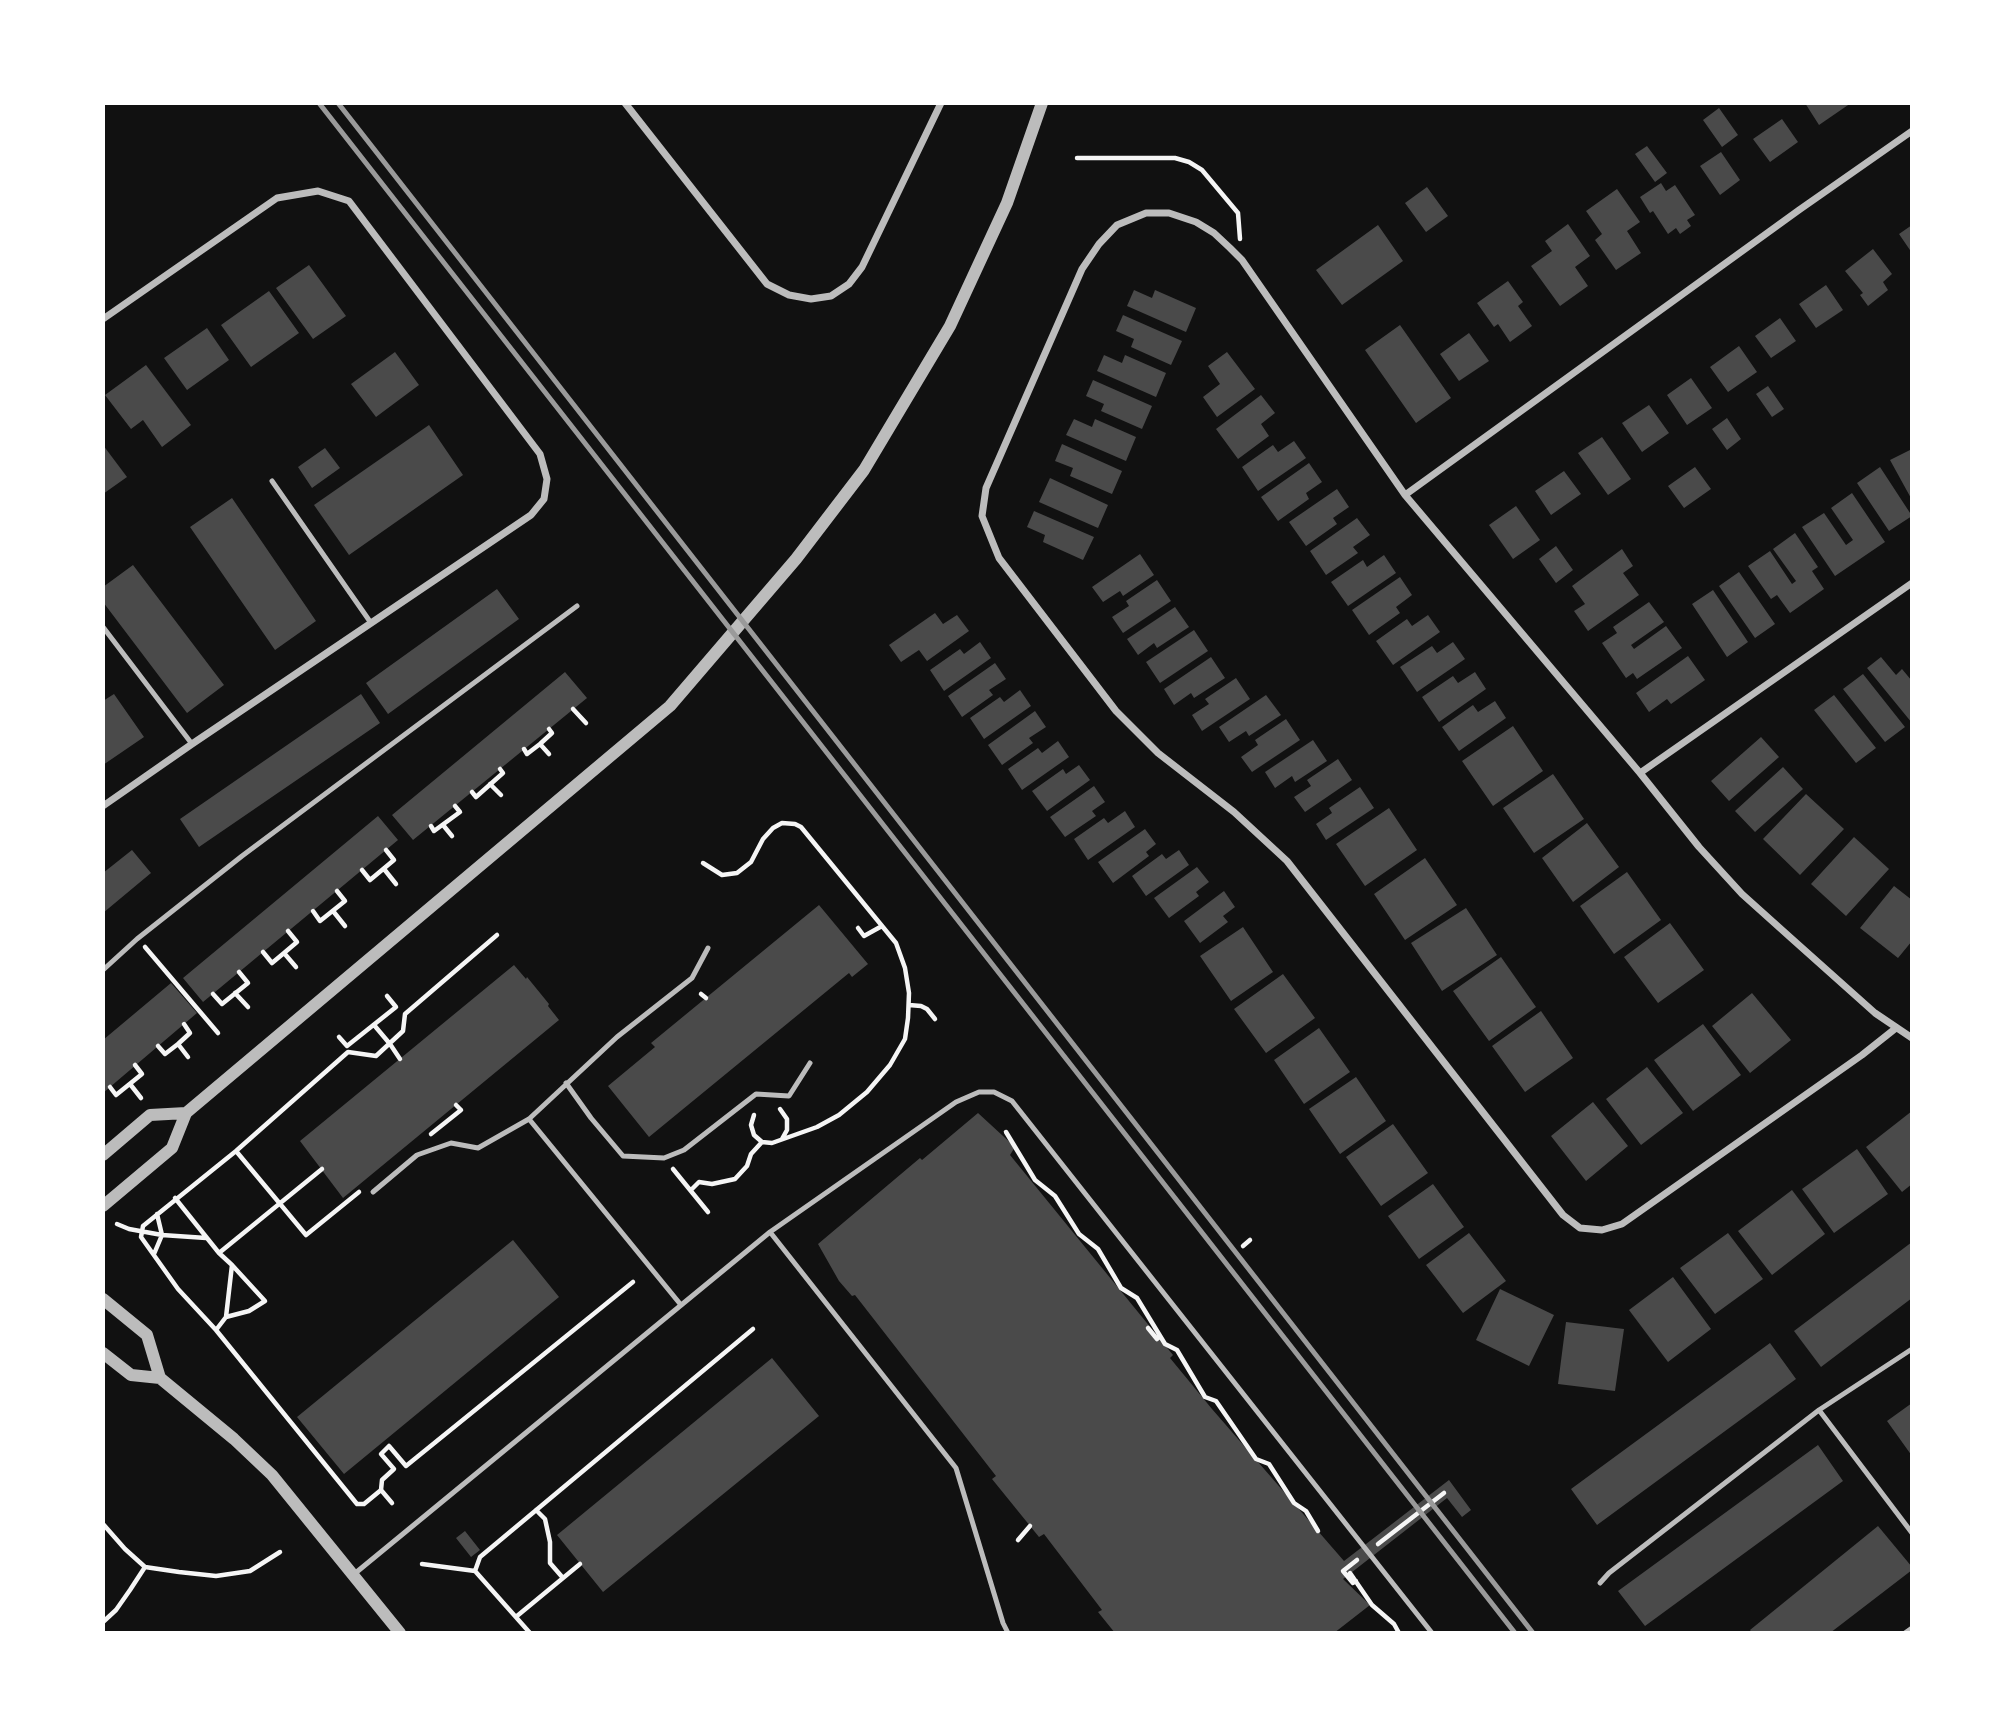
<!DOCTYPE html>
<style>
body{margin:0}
#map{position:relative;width:2015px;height:1736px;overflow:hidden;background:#111;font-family:"Varela Round",sans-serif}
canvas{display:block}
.frame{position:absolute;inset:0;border:105px solid #fff;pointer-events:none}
</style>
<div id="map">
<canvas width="2015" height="1736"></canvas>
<div class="frame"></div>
</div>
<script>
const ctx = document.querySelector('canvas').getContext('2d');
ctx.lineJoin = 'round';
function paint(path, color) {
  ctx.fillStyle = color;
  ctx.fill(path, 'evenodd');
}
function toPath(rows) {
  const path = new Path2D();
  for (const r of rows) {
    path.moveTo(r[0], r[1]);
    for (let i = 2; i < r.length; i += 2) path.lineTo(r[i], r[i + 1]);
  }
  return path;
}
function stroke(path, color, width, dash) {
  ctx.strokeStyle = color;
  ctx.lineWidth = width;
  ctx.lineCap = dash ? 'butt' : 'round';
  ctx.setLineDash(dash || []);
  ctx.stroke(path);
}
paint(toPath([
 [1805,103,1851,103,1819,125],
 [1719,108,1738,135,1722,147,1703,120],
 [1782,119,1798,142,1770,162,1753,139],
 [1647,146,1667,173,1655,182,1635,154],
 [1721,152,1740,180,1720,195,1700,166],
 [1661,183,1666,191,1675,185,1695,215,1687,220,1691,226,1680,234,1676,228,1668,234,1653,211,1650,213,1640,197],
 [1427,187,1448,216,1426,232,1405,203],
 [1617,189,1640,222,1627,231,1641,253,1616,270,1595,240,1602,234,1586,211],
 [1568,224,1590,256,1575,267,1588,286,1560,306,1531,266,1552,251,1545,241],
 [1378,225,1403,261,1342,305,1316,270],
 [1912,225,1912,253,1899,234],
 [1873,249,1892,274,1883,282,1888,290,1868,306,1860,295,1863,293,1845,271],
 [309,265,346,316,313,339,276,288],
 [1508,281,1523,302,1518,306,1532,326,1510,342,1498,324,1494,327,1477,303],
 [1826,285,1843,310,1816,328,1799,304],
 [1134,290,1152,298,1155,290,1196,308,1186,332,1127,306],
 [269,291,299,333,251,367,221,325],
 [1123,315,1182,341,1171,365,1131,347,1134,339,1116,331],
 [1780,318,1796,341,1771,358,1755,336],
 [1400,325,1451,398,1416,423,1365,350],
 [207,328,229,360,187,390,164,358],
 [1469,333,1489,361,1459,381,1440,354],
 [1739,346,1757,372,1728,392,1710,367],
 [395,352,419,385,376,417,351,384],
 [1227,352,1255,389,1217,417,1203,397,1220,384,1208,366],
 [1104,355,1122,363,1125,355,1166,373,1156,397,1097,371],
 [146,365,191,425,162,447,143,420,131,429,105,395],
 [1691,378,1712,408,1687,425,1667,395],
 [1093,380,1152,406,1142,429,1101,411,1104,404,1086,396],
 [1768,386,1784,409,1772,417,1756,394],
 [1261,395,1275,413,1261,424,1269,436,1238,459,1216,429],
 [1649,405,1669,433,1642,452,1622,423],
 [1727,418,1741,439,1727,450,1712,429],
 [1074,419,1092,427,1095,419,1136,437,1126,461,1066,435],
 [429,425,463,475,349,555,314,505],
 [1602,437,1631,479,1608,495,1578,453],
 [1294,441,1306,458,1258,491,1242,467,1273,445,1278,452],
 [1062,444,1122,471,1112,494,1070,476,1073,468,1055,461],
 [103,445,127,477,103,494],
 [325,448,340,468,312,488,298,467],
 [1912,449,1912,500,1890,460],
 [1309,463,1322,482,1306,493,1309,499,1278,521,1261,497],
 [1695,467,1711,489,1684,508,1668,486],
 [1880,467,1912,516,1889,531,1857,483],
 [1564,471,1581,494,1551,515,1535,491],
 [1050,478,1108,505,1098,528,1039,502],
 [1337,489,1349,507,1333,518,1337,524,1306,546,1289,522],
 [1852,493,1885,542,1835,576,1802,527,1824,513,1846,545,1853,540,1831,508],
 [232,498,316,621,275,650,190,527],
 [1516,506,1540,540,1513,559,1489,525],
 [1034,511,1094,537,1083,560,1043,542,1045,535,1027,527],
 [1357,518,1370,535,1353,547,1358,553,1326,575,1310,551],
 [1795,533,1818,567,1812,571,1824,589,1790,613,1777,595,1771,599,1748,566,1770,551,1792,584,1796,581,1773,549],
 [1556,546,1573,570,1556,583,1539,559],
 [1622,549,1633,566,1623,573,1639,595,1588,631,1574,611,1585,604,1572,586],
 [1140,554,1154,575,1123,596,1120,591,1103,602,1092,587],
 [1384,555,1396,573,1348,606,1331,582,1363,560,1367,567],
 [133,565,224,685,187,713,103,602,103,587],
 [1739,572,1775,624,1755,638,1719,586],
 [1400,577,1412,595,1396,607,1400,613,1369,635,1352,610],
 [1157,580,1171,601,1123,633,1112,617,1129,606,1126,601],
 [497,589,519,619,388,714,366,683],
 [1713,590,1748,642,1727,657,1692,604],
 [1649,602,1664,622,1631,645,1634,649,1666,626,1682,648,1637,679,1633,673,1626,678,1602,643,1617,633,1613,627],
 [1175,607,1189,627,1157,648,1154,643,1138,655,1127,639],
 [935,613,943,624,957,615,969,631,927,661,919,650,901,662,889,645],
 [1428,615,1440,632,1393,665,1376,641,1407,619,1412,626],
 [1194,630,1208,651,1160,683,1146,662],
 [980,642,991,658,944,691,930,670,960,649,964,654],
 [1453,642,1465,659,1417,692,1400,667,1432,646,1437,653],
 [1688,656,1705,680,1671,704,1667,699,1649,712,1636,693],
 [1211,657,1225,678,1194,698,1191,693,1174,705,1164,689],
 [1881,657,1896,675,1902,669,1912,681,1912,723,1867,668],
 [995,663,1006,679,989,690,993,695,962,717,948,696],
 [565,672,587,698,413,840,392,815],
 [1475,672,1486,689,1439,722,1422,697,1453,676,1458,683],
 [1863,674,1905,727,1885,742,1843,689],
 [1236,678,1250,699,1202,731,1192,715,1209,704,1205,699],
 [1020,690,1031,706,984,739,970,718,1000,697,1004,702],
 [114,694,144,737,103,765,103,701],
 [361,694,380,723,199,847,180,819],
 [1266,695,1281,715,1249,736,1246,731,1229,742,1219,727],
 [1834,695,1876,748,1856,763,1814,710],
 [1495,701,1506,718,1459,751,1442,727,1473,705,1478,712],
 [1035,711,1046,727,1029,738,1033,743,1002,765,988,745],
 [1286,719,1300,740,1252,772,1241,757,1258,745,1255,740],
 [1513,726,1543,771,1493,806,1462,761],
 [1761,737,1779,757,1729,801,1711,781],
 [1313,740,1327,761,1295,782,1292,776,1275,788,1265,772],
 [1058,741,1069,757,1022,790,1008,769,1038,748,1042,753],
 [1338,759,1352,780,1305,812,1294,797,1311,786,1307,780],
 [1079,765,1090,780,1047,811,1032,791,1063,769,1066,774],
 [1783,767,1803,789,1755,832,1735,811],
 [1553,774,1584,819,1534,853,1503,808],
 [1094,786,1105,802,1092,811,1096,816,1065,837,1050,817],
 [1360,787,1374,808,1326,840,1316,824,1332,813,1329,808],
 [1806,794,1844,829,1800,875,1763,839],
 [1389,808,1417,850,1365,886,1336,844],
 [1125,811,1135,827,1088,860,1074,839,1104,818,1108,823],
 [378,816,398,840,203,1002,183,978],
 [1587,823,1619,867,1573,902,1542,858],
 [1145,829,1156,844,1146,852,1149,856,1113,883,1098,862],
 [1854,837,1889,869,1846,916,1811,884],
 [132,850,151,873,103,913,103,873],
 [1179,850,1189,865,1146,896,1132,876,1162,854,1166,859],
 [1425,858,1457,905,1405,940,1374,894],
 [1197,867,1209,882,1196,892,1199,896,1169,918,1154,898],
 [1627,872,1661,920,1614,954,1580,906],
 [1894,886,1912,900,1912,941,1898,958,1860,928],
 [1224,891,1235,907,1223,916,1228,922,1200,943,1184,921],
 [819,905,868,964,852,977,849,973,649,1137,608,1086,655,1047,651,1043],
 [1466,908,1497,955,1442,991,1411,943],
 [1670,923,1704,970,1658,1003,1624,957],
 [1243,927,1273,972,1231,1001,1200,956],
 [1501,957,1536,1007,1489,1041,1453,991],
 [514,965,526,979,527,977,549,1004,548,1006,559,1020,343,1198,300,1141],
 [1283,974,1315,1018,1266,1053,1234,1009],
 [171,983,197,1013,103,1093,103,1040],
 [1752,993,1791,1040,1750,1073,1712,1026],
 [1541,1011,1573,1058,1525,1092,1492,1046],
 [1703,1024,1741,1075,1693,1111,1654,1060],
 [1319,1028,1350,1072,1304,1104,1274,1060],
 [1647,1067,1683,1113,1641,1145,1606,1099],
 [1356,1077,1386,1121,1340,1154,1309,1109],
 [1593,1102,1628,1146,1586,1181,1551,1136],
 [1912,1111,1912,1184,1902,1192,1866,1147],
 [978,1113,1015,1147,1010,1155,1173,1355,1170,1358,1212,1409,1344,1561,1449,1480,1471,1510,1462,1517,1447,1498,1347,1576,1343,1579,1370,1605,1334,1633,1115,1633,1098,1612,1102,1610,1044,1534,1039,1537,992,1479,996,1476,855,1295,852,1296,839,1281,818,1244,920,1158,922,1160],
 [1393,1124,1428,1173,1381,1206,1346,1157],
 [1857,1149,1888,1194,1834,1233,1802,1189],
 [1433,1184,1464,1227,1419,1259,1388,1216],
 [1792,1190,1825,1234,1772,1275,1738,1231],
 [1469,1233,1506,1281,1463,1313,1426,1265],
 [1728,1233,1763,1279,1715,1314,1680,1268],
 [513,1240,559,1297,344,1474,297,1417],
 [1912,1242,1912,1298,1821,1367,1794,1331],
 [1673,1277,1711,1329,1668,1362,1629,1310],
 [1500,1289,1554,1315,1529,1366,1476,1340],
 [1566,1322,1624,1329,1615,1391,1558,1384],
 [1770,1343,1796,1379,1597,1525,1571,1489],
 [772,1358,819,1416,603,1592,557,1535],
 [1912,1403,1912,1456,1887,1421],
 [1818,1445,1843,1481,1645,1626,1618,1591],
 [1878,1526,1912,1567,1912,1570,1830,1633,1752,1633,1750,1630],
 [465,1531,480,1550,471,1557,456,1538]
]), '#4a4a4a');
stroke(toPath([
 [1077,158,1175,158,1189,162,1202,170,1238,213,1240,239],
 [573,709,586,723],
 [540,744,549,754],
 [524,749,527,754,540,744,552,733,549,729],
 [490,784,501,795],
 [472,792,476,797,503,773,500,769],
 [443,825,452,836],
 [431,826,434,831,460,812,455,806],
 [703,863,722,875,737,873,751,862,763,839,773,828,782,823,795,824,801,827,896,943,905,968,909,993,908,1018,905,1039,890,1065,867,1092,839,1115,817,1127,772,1143,762,1142,754,1135,751,1125,754,1115],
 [384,869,396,884],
 [362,870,370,880,394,860,386,850],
 [313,911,320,921,345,901,337,891],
 [333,911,345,926],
 [858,928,864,936,882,926],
 [497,935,405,1014,403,1031,376,1056,348,1052,236,1151,143,1226,141,1237,178,1289,216,1330,357,1504,364,1504,381,1490,382,1480,394,1469,381,1454,389,1446,406,1466,633,1282],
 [145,947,218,1033],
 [263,952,272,963,284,953,297,942,288,931],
 [284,953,296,967],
 [235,993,248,1007],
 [213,994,222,1004,248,983,239,972],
 [701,994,706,998],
 [909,1005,921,1006,927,1009,935,1019],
 [374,1025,390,1044,400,1059],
 [339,1037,347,1046,396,1007,387,996],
 [178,1044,188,1057],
 [158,1046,165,1054,178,1044,190,1033,184,1024],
 [130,1084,141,1098],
 [110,1087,116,1095,142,1074,135,1065],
 [780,1109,787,1119,787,1130,782,1139],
 [1006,1132,1035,1180,1055,1196,1079,1234,1098,1249,1121,1288,1137,1298,1165,1344,1177,1350,1205,1397,1216,1401,1256,1459,1269,1464,1294,1503,1306,1511,1318,1531],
 [431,1134,461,1110,456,1105],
 [236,1151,306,1235,359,1192],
 [673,1169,708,1212],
 [691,1190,699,1182,712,1184,735,1179,747,1166,751,1154,762,1142],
 [175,1198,219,1253,232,1265,265,1301,249,1311,226,1317,216,1330],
 [117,1224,129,1229,162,1235,206,1238],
 [1243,1246,1250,1240],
 [219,1253,322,1169],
 [154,1254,162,1235,157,1214],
 [226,1317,232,1265],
 [1148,1328,1157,1339,1160,1336],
 [381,1490,392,1503],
 [536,1510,545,1519,550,1542,550,1563,563,1578],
 [103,1524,125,1549,145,1567,179,1572,216,1576,250,1571,280,1552],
 [1018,1540,1030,1526],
 [1378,1544,1444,1493],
 [422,1564,475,1571,480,1557,753,1329],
 [475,1571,530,1633],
 [1350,1573,1372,1605,1394,1624,1399,1633],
 [1356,1581,1353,1583,1343,1571,1357,1560],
 [517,1616,580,1564],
 [103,1622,116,1610,130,1590,145,1567]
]), '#f5f5f5', 4.5);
stroke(toPath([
 [272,481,371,623],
 [103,627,192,744],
 [103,970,137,939,242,856,577,606],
 [566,1083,591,1118,623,1156,664,1158,684,1150,756,1094,789,1096,810,1063],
 [529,1119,681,1305],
 [373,1192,417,1155,451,1143,478,1148,529,1119,617,1037,692,978,708,948],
 [770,1232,956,1468,1003,1623,1008,1633],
 [1819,1410,1912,1533],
 [353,1575,770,1232,956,1102,979,1092,994,1092,1012,1101,1432,1633],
 [1600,1583,1609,1573,1819,1410,1912,1349],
 [1905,1633,1912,1628]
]), '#bcbcbc', 5);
stroke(toPath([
 [625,103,767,284,789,295,811,299,831,296,849,284,862,267,941,103],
 [103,319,277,198,318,191,349,201,540,454,547,479,544,499,531,515,192,744,103,806],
 [1405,495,1799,210,1912,131],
 [1640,773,1912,583],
 [1896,1028,1862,1055,1622,1224,1602,1230,1580,1228,1563,1215,1287,861,1234,812,1158,753,1116,711,999,558,982,516,986,488,1082,269,1099,244,1117,225,1146,213,1169,213,1196,222,1214,233,1230,248,1242,260,1405,495,1640,773,1699,847,1742,894,1791,938,1875,1013,1912,1038]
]), '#bcbcbc', 7);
stroke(toPath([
 [103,1155,150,1115,186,1113],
 [103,1206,172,1148,186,1113,670,706,796,559,864,470,950,326,1007,203,1042,103],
 [103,1299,147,1335,160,1378],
 [103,1353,131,1375,160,1378,234,1439,272,1475,400,1633]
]), '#bcbcbc', 12);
stroke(toPath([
 [319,103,1515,1633],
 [338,103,1533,1633]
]), '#9a9a9a', 5);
</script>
